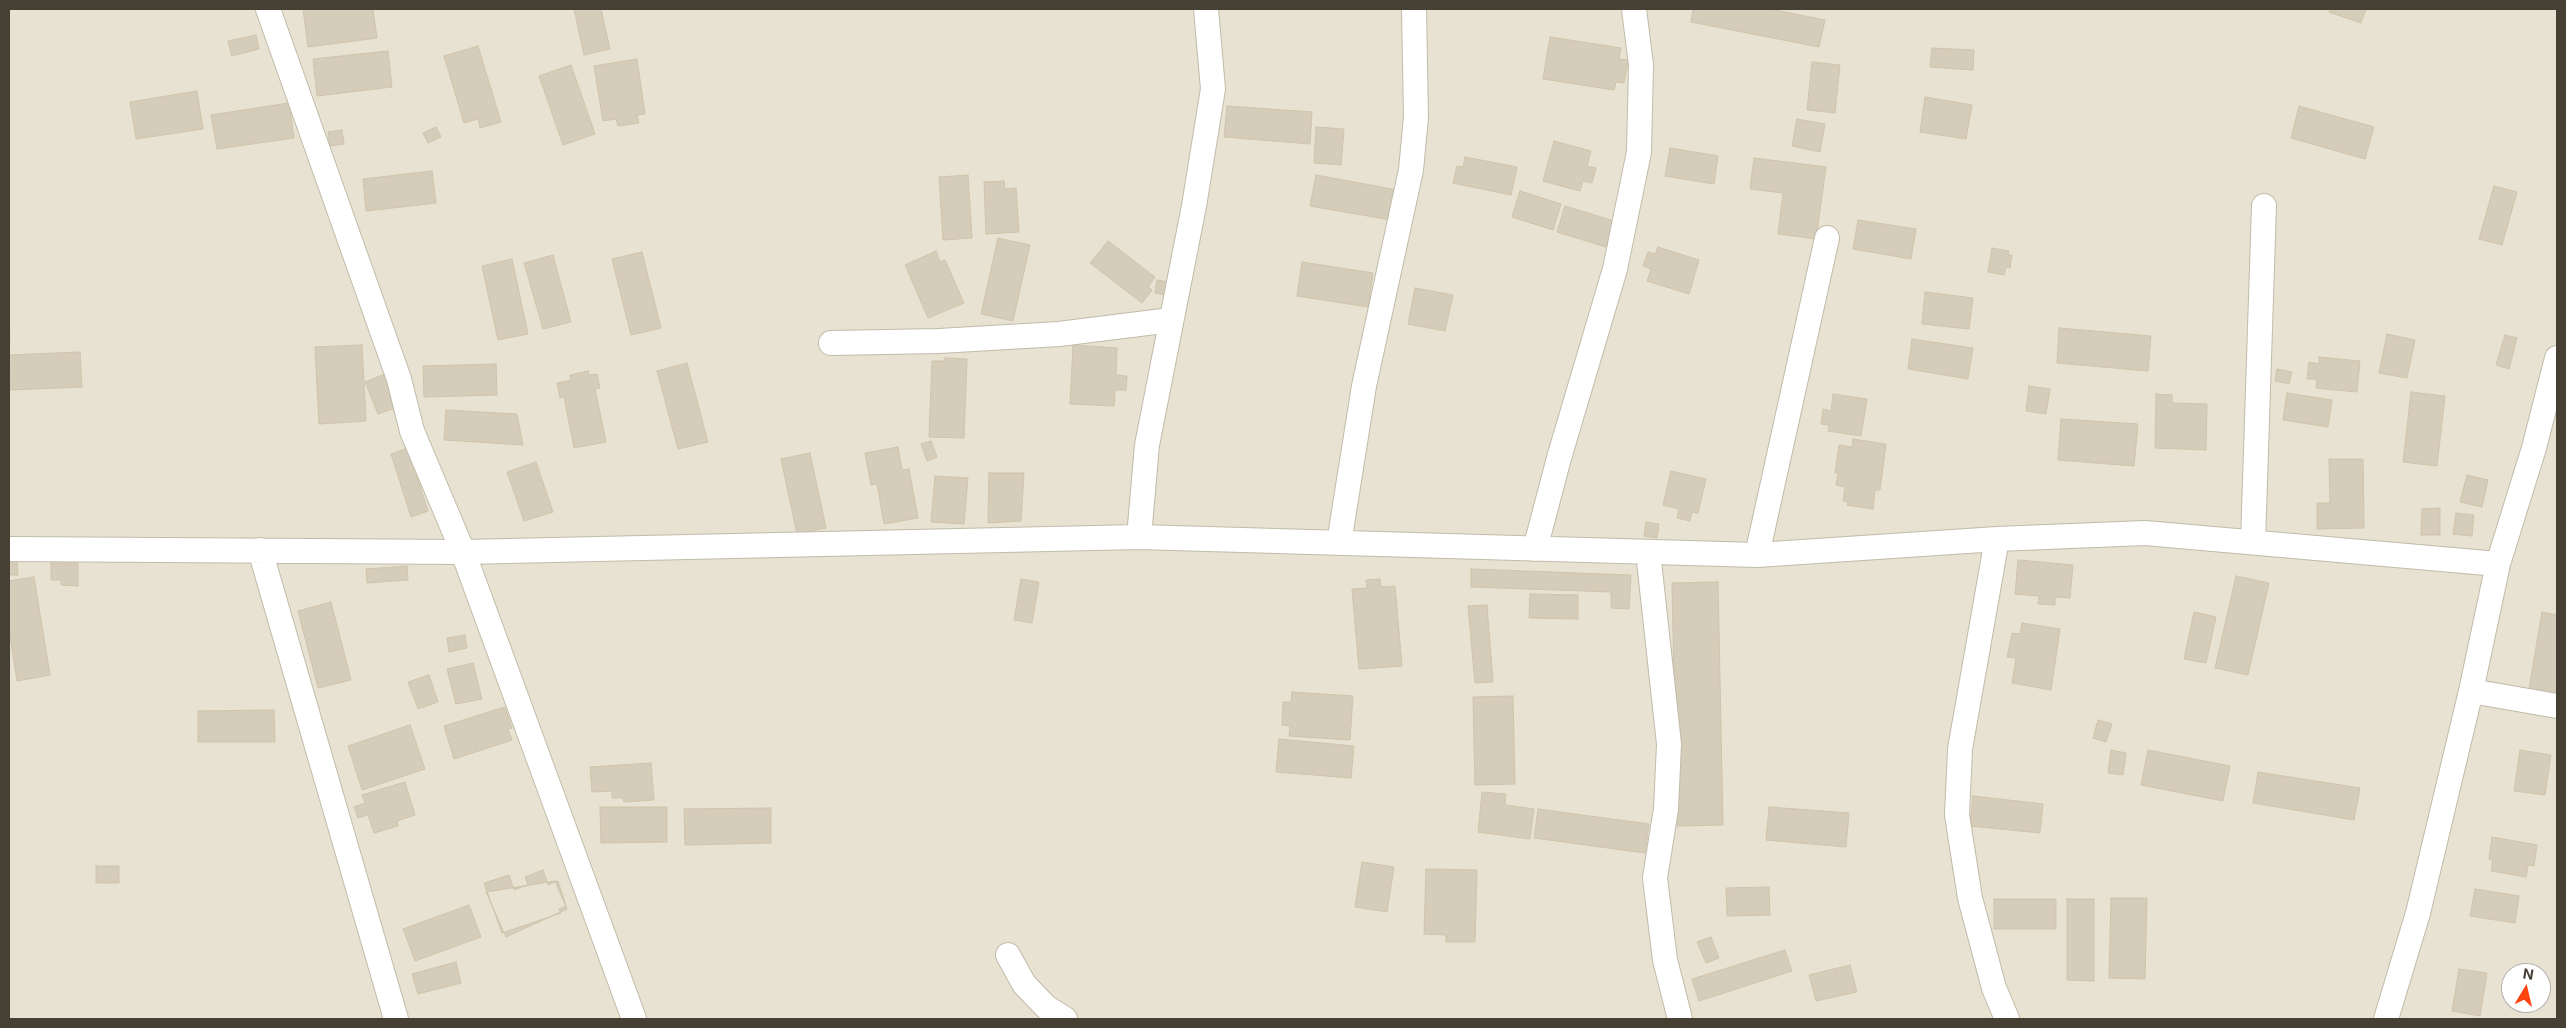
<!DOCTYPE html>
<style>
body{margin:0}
#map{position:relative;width:2566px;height:1028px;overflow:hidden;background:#f3efe4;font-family:Inter,sans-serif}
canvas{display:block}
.frame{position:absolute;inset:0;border:10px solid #453f34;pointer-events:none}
.north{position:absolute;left:2501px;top:963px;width:50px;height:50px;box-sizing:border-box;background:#fff;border:1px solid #b5b2ae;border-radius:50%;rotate:9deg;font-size:14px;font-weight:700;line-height:20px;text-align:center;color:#453f34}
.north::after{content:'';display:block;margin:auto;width:18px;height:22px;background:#ff430f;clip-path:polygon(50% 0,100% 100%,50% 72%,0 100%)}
</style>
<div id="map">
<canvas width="2566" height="1028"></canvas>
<div class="frame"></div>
<div class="north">N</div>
</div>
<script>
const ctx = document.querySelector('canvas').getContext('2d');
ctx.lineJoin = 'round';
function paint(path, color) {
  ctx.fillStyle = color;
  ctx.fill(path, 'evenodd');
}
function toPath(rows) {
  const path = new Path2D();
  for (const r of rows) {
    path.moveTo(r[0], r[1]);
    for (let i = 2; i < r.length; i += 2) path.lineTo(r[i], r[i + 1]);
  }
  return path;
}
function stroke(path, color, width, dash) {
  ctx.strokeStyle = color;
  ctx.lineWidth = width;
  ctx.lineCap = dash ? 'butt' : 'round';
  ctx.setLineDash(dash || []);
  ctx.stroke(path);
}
paint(toPath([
 [9,9,2557,9,2557,1019,9,1019],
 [2511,973,2541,973,2541,1003,2511,1003]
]), '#e7e2d2');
const building = toPath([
 [303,9,373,9,377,38,308,47,303,9],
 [574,9,601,9,610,49,584,55,574,9],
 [1693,9,1770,9,1825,20,1819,47,1691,22,1693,9],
 [2330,9,2366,9,2361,23,2329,12,2330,9],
 [256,35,259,49,232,56,228,41,256,35],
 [1550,37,1621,48,1619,59,1628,60,1624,83,1616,82,1614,90,1543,79,1550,37],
 [478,46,501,122,480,128,478,119,464,123,444,56,478,46],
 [1932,48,1974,50,1973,70,1930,67,1932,48],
 [388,51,392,87,317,96,313,59,388,51],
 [637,59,645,114,637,115,639,123,618,126,616,119,603,121,594,66,637,59],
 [1812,62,1840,65,1835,113,1807,110,1812,62],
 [571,65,595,134,563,145,539,76,571,65],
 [197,91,203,129,136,139,130,102,197,91],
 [1925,97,1972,105,1966,139,1920,132,1925,97],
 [289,103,294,138,217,149,211,115,289,103],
 [1227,106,1312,112,1310,144,1224,137,1227,106],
 [2299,106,2374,127,2365,159,2291,138,2299,106],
 [1797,119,1825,124,1820,152,1792,146,1797,119],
 [436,127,441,137,428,143,423,133,436,127],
 [1316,127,1344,129,1341,165,1314,163,1316,127],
 [342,130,344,144,330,146,328,132,342,130],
 [1554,141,1591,151,1587,166,1596,168,1592,183,1583,181,1580,191,1543,181,1554,141],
 [1670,148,1718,156,1714,184,1665,176,1670,148],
 [1465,157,1517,167,1511,195,1453,183,1457,166,1463,167,1465,157],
 [1754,158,1826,167,1816,239,1778,234,1783,193,1750,189,1754,158],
 [432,171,436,203,366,211,363,179,432,171],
 [968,175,972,238,943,240,939,177,968,175],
 [1316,175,1397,190,1391,220,1310,206,1316,175],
 [1004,181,1005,189,1016,188,1019,232,986,234,984,182,1004,181],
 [2494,186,2517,192,2502,245,2479,239,2494,186],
 [1520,191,1561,204,1553,230,1512,217,1520,191],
 [1565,206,1614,221,1606,247,1557,232,1565,206],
 [1858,220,1916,229,1911,259,1853,249,1858,220],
 [998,238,1030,245,1013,321,981,314,998,238],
 [1108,241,1155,277,1148,287,1152,290,1142,303,1090,263,1108,241],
 [1658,247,1699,260,1689,294,1647,281,1651,269,1643,266,1648,252,1655,254,1658,247],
 [1992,248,2009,251,2008,255,2012,255,2010,268,2006,267,2004,275,1988,272,1992,248],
 [936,251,940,262,945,260,964,303,928,318,905,265,936,251],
 [642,252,661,328,631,335,612,259,642,252],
 [553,255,571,322,543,329,524,263,553,255],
 [512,259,528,334,498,340,482,266,512,259],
 [1302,262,1373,273,1368,307,1297,296,1302,262],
 [1157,280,1174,283,1172,296,1155,293,1157,280],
 [1415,288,1453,295,1445,331,1408,324,1415,288],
 [1925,292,1973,298,1969,329,1922,324,1925,292],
 [9,309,10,342,9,342,9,309],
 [2059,328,2151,336,2148,371,2057,363,2059,328],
 [2387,334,2415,340,2407,378,2379,373,2387,334],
 [2505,335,2517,338,2509,369,2496,365,2505,335],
 [1912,339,1973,348,1968,379,1908,369,1912,339],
 [362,345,366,421,319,424,315,347,362,345],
 [1073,345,1117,348,1116,375,1127,376,1126,390,1115,390,1114,406,1070,404,1073,345],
 [80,352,82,387,10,390,9,355,80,352],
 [2319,357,2360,361,2357,392,2316,388,2317,379,2307,379,2309,362,2319,364,2319,357],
 [945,358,967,359,964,438,929,437,932,361,945,361,945,358],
 [687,363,708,442,678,449,657,371,687,363],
 [496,364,497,395,424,397,423,366,496,364],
 [2277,369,2292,372,2289,384,2275,381,2277,369],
 [588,371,589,375,597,374,600,388,595,389,606,442,574,448,564,397,560,398,557,383,571,380,570,375,588,371],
 [385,374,398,407,378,414,365,382,385,374],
 [2029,386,2050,389,2046,414,2026,411,2029,386],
 [2411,392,2445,396,2437,466,2403,462,2411,392],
 [2287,393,2332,400,2328,427,2283,420,2287,393],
 [1833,394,1867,399,1861,436,1828,431,1829,425,1821,424,1823,409,1831,411,1833,394],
 [2156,394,2172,395,2172,403,2207,404,2206,450,2155,448,2156,394],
 [446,410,517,414,523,445,444,440,446,410],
 [2061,419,2138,424,2134,466,2058,460,2061,419],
 [1853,439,1886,444,1880,490,1875,490,1873,509,1847,505,1848,502,1843,501,1845,487,1836,485,1838,473,1835,473,1839,445,1852,447,1853,439],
 [931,441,937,457,927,461,921,444,931,441],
 [898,447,902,470,909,469,918,518,884,524,877,484,871,485,865,453,898,447],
 [408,448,428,511,411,517,391,454,408,448],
 [810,453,826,528,797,534,781,459,810,453],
 [2329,459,2363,459,2364,528,2317,529,2317,503,2330,503,2329,459],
 [536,462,553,512,524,521,507,472,536,462],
 [1671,471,1706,479,1698,513,1692,512,1690,521,1677,518,1679,509,1663,505,1671,471],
 [989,473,1024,473,1021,521,988,523,989,473],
 [2467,475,2488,480,2482,507,2460,502,2467,475],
 [935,476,968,478,964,524,931,522,935,476],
 [2440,508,2440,535,2421,535,2422,509,2440,508],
 [2456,513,2474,515,2472,536,2453,534,2456,513],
 [1646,522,1659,524,1657,538,1644,536,1646,522],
 [9,560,17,560,18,575,9,575,9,560],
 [2018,560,2073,565,2070,598,2055,597,2055,605,2038,604,2039,596,2015,594,2018,560],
 [51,563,78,563,78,586,61,585,61,580,51,580,51,563],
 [407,566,408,580,367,583,366,569,407,566],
 [1471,569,1631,575,1629,609,1611,608,1611,592,1471,587,1471,569],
 [2236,576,2269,583,2248,675,2215,668,2236,576],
 [34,577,50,675,17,681,9,630,9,581,34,577],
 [1021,579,1039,582,1032,623,1014,620,1021,579],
 [1380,579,1381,587,1395,586,1402,666,1359,669,1352,589,1367,588,1366,580,1380,579],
 [1718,582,1723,825,1677,826,1672,583,1718,582],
 [1530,594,1578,595,1578,619,1529,618,1530,594],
 [331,602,351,680,318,688,298,611,331,602],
 [1487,605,1493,682,1475,683,1468,606,1487,605],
 [2194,612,2216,617,2206,663,2184,659,2194,612],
 [2542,612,2557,615,2557,693,2529,689,2542,612],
 [2022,623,2060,629,2051,690,2012,683,2016,658,2007,657,2012,633,2020,634,2022,623],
 [465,635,467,648,449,652,447,638,465,635],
 [473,663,482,699,456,704,447,669,473,663],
 [429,675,438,702,418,709,408,682,429,675],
 [1292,692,1353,696,1350,740,1289,736,1290,726,1282,725,1283,702,1291,702,1292,692],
 [1513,696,1515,784,1475,785,1473,697,1513,696],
 [505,707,512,728,508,729,512,740,454,759,444,726,505,707],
 [274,710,275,742,198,742,198,711,274,710],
 [2098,720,2112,724,2106,742,2093,738,2098,720],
 [410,725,425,769,362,790,348,746,410,725],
 [1279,739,1354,746,1351,778,1276,772,1279,739],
 [2111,750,2126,753,2123,775,2108,773,2111,750],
 [2148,750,2230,766,2223,801,2141,785,2148,750],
 [2520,750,2551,755,2545,795,2514,791,2520,750],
 [651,763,654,800,624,802,623,798,612,798,612,791,592,792,590,767,651,763],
 [2258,772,2360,788,2354,820,2253,803,2258,772],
 [405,782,415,815,397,821,398,826,374,833,368,815,358,818,354,807,365,803,362,795,405,782],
 [1482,792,1506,794,1505,805,1534,809,1530,839,1478,832,1482,792],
 [1973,796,2043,804,2040,833,1970,826,1973,796],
 [600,807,667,807,667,842,601,843,600,807],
 [1769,807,1849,813,1846,847,1766,840,1769,807],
 [771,808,771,843,685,845,684,809,771,808],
 [1538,809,1649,824,1645,853,1534,838,1538,809],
 [2492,837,2537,845,2534,866,2528,865,2526,877,2491,871,2493,860,2489,859,2492,837],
 [1362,862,1394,867,1387,912,1355,907,1362,862],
 [96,866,119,866,119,883,96,883,96,866],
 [1426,869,1477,870,1475,942,1446,942,1446,935,1424,934,1426,869],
 [543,870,548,885,558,881,566,906,559,909,561,913,502,933,484,883,509,875,514,890,528,885,525,877,543,870],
 [555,881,567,909,506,937,486,892,555,881],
 [1769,887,1770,915,1727,916,1726,888,1769,887],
 [2475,889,2519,896,2515,923,2470,916,2475,889],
 [2111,898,2147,898,2145,979,2109,978,2111,898],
 [1994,899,2056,899,2056,929,1994,929,1994,899],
 [2067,899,2094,899,2094,981,2067,980,2067,899],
 [469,905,481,937,415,961,403,929,469,905],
 [1711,937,1719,958,1706,963,1697,942,1711,937],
 [1785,950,1792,971,1699,1001,1692,979,1785,950],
 [456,962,461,983,418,994,412,974,456,962],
 [1850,965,1857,992,1816,1001,1809,975,1850,965],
 [2459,969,2487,973,2480,1016,2452,1011,2459,969]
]);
paint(building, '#d5ccb9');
stroke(building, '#d0c4ac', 1);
const street = toPath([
 [268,9,399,379,412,431,463,552,634,1019],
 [831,343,939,341,1059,334,1171,320],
 [1139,537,1147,445,1194,206,1213,89,1206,9],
 [1997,539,1960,749,1957,815,1970,898,1994,988,2007,1019],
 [2253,542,2264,206],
 [1339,543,1364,386,1411,170,1416,117,1414,9],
 [9,549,463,552,1139,537,1757,555,1997,539,2145,533,2498,564],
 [1535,549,1559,458,1615,269,1639,152,1641,65,1634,9],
 [260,550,396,1019],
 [1648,552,1669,744,1666,809,1655,878,1665,960,1680,1019],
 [1757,555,1827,238],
 [2471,691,2557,706],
 [1008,955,1024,984,1046,1007,1065,1019],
 [2386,1019,2418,913,2471,691,2498,564,2534,448,2557,358]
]);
stroke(street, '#c1bba9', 26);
stroke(street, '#fff', 24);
</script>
